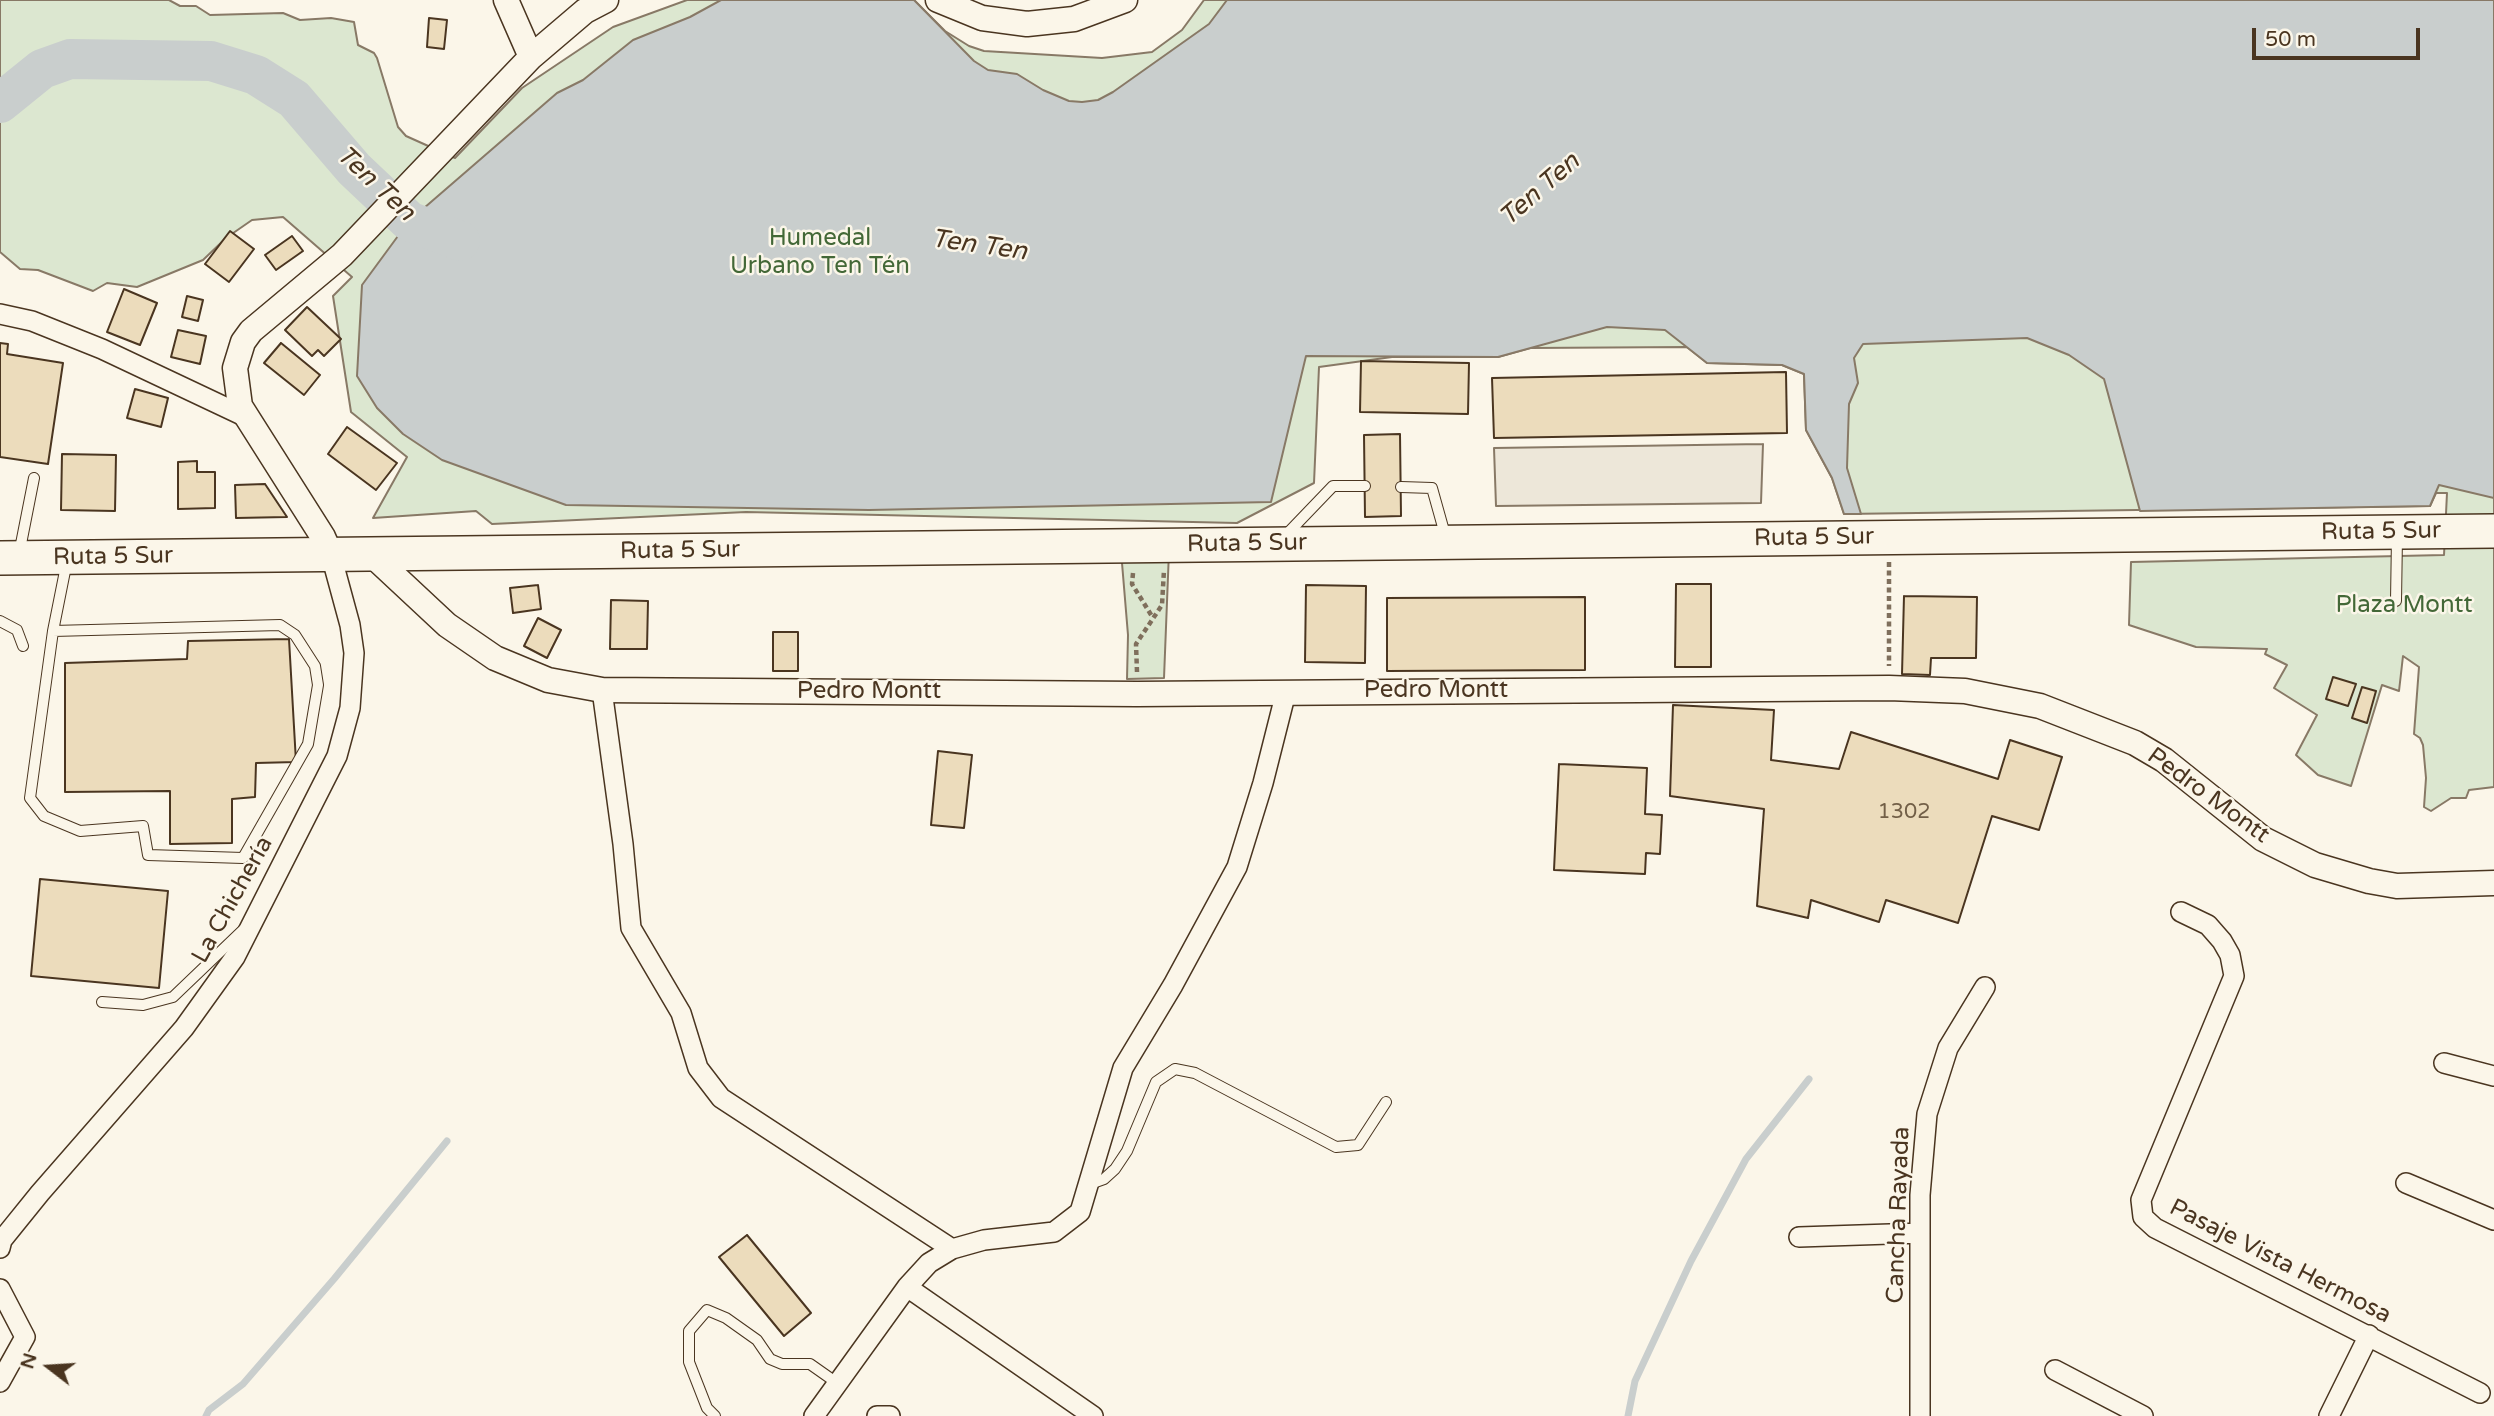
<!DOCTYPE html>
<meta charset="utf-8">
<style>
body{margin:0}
#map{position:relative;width:2494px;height:1416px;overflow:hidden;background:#fbf6e9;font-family:"Varela Round",sans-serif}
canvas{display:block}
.north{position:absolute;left:14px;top:1332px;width:70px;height:70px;-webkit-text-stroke:5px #fbf6e9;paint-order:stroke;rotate:287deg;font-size:19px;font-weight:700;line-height:28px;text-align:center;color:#4a3520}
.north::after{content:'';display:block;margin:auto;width:24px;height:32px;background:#4a3520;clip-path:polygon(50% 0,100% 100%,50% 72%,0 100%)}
.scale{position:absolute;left:2252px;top:28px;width:168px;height:32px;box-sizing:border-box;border:4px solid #4a3520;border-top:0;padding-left:9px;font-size:21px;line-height:24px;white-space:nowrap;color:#4a3520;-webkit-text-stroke:5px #fbf6e9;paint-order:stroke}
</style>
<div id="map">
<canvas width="2494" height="1416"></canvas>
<div class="north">N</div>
<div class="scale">50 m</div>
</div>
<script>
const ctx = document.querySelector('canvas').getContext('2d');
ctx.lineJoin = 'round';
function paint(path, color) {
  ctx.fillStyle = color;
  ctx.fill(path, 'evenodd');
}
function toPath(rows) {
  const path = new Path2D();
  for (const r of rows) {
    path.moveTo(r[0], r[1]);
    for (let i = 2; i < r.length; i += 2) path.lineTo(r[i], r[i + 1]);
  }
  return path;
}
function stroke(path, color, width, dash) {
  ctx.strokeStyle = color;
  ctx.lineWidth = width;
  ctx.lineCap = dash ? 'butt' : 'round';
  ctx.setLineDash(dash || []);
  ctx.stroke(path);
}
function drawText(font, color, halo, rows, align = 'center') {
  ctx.font = font + ' "Varela Round",sans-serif';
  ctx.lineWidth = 5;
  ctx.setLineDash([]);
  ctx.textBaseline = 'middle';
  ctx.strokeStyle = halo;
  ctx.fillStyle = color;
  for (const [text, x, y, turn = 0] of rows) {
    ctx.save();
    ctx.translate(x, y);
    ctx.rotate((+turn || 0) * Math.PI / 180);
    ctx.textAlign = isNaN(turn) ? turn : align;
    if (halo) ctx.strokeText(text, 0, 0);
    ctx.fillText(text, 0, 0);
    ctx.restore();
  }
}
const green = toPath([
 [0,0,169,0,180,6,196,6,210,15,283,13,300,20,331,18,354,22,358,45,374,53,377,58,398,127,406,136,455,158,522,88,613,27,687,0,914,0,945,31,969,46,984,51,1102,58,1152,52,1182,30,1204,0,2494,0,2494,787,2469,790,2466,798,2451,798,2431,811,2424,807,2426,778,2423,745,2420,738,2414,734,2419,667,2403,656,2399,691,2382,685,2351,786,2318,775,2296,755,2317,715,2274,688,2287,665,2265,654,2267,649,2196,647,2129,625,2131,562,2444,555,2447,493,2436,493,2430,506,1844,514,1832,478,1806,430,1804,374,1782,365,1707,363,1687,347,1530,348,1498,357,1392,357,1319,367,1314,483,1237,523,746,512,492,524,476,511,373,518,407,457,351,412,333,296,352,277,283,217,252,220,226,238,203,260,137,287,107,283,93,291,38,270,20,269,0,252,0,0],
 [1121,551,1169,551,1164,678,1127,679,1128,635,1121,551]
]);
paint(green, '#dce7d0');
stroke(green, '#887966', 2);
const parking = toPath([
 [1763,444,1761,503,1496,506,1494,448,1763,444]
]);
paint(parking, '#ede7d9');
stroke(parking, '#887966', 2);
const water = toPath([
 [721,0,914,0,974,61,988,70,1017,74,1043,90,1069,101,1082,102,1098,100,1113,92,1209,24,1227,0,2494,0,2494,498,2439,485,2430,506,2140,511,2104,379,2069,355,2027,338,1863,344,1854,358,1858,383,1849,404,1847,468,1861,514,1844,514,1832,478,1806,430,1804,374,1782,365,1707,363,1665,330,1607,327,1498,357,1306,356,1271,502,869,510,566,505,442,460,403,434,377,408,357,376,362,285,409,221,557,93,583,80,633,40,690,17,721,0]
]);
paint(water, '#c9cecd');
stroke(water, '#887966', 2);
stroke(toPath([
 [206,1416,209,1410,243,1384,334,1279,447,1141],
 [1628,1416,1635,1381,1691,1261,1746,1159,1809,1079]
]), '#c9cecd', 7);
stroke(toPath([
 [0,103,42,69,70,59,211,61,256,75,294,99,354,169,409,221,460,241]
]), '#c9cecd', 40);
const building = toPath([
 [429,18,447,20,444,49,427,47,429,18],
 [230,231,254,249,229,282,205,264,230,231],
 [292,236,303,251,276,270,265,255,292,236],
 [124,289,157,303,140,345,107,332,124,289],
 [187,296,203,300,198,321,182,317,187,296],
 [307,307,341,339,324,356,318,350,312,356,285,330,307,307],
 [178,330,206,336,200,364,171,357,178,330],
 [0,343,8,344,7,354,63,363,48,464,0,457,0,343],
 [281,343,320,375,304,395,264,363,281,343],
 [1361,361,1469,363,1468,414,1360,412,1361,361],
 [1786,372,1787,433,1494,438,1492,378,1786,372],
 [135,389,168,398,161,427,127,418,135,389],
 [347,427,397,463,376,490,328,454,347,427],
 [1400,434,1401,516,1365,517,1364,435,1400,434],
 [62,454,116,455,115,511,61,510,62,454],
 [197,461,197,472,215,472,215,508,178,509,178,462,197,461],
 [265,484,287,517,236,518,235,485,265,484],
 [1676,584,1711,584,1711,667,1675,667,1676,584],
 [538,585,541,609,513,613,510,588,538,585],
 [1306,585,1366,586,1365,663,1305,662,1306,585],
 [1904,596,1977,597,1976,658,1931,658,1930,675,1902,674,1904,596],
 [1585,597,1585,670,1387,671,1387,598,1585,597],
 [611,600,648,601,647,649,610,649,611,600],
 [538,618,561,630,547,658,524,646,538,618],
 [773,632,798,632,798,671,773,671,773,632],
 [289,639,296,762,256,763,255,797,232,799,232,843,170,844,170,791,65,792,65,663,187,659,188,641,289,639],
 [2333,677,2356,684,2348,706,2326,699,2333,677],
 [2362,687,2376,691,2367,723,2352,718,2362,687],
 [1673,705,1774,710,1771,760,1839,769,1851,732,1998,779,2010,740,2062,757,2039,830,1992,816,1958,923,1886,900,1879,922,1811,900,1808,918,1757,906,1764,809,1670,796,1673,705],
 [938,751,972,755,964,828,931,825,938,751],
 [1559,764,1647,768,1645,814,1662,815,1660,854,1646,853,1645,874,1554,870,1559,764],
 [40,879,168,891,159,988,31,976,40,879],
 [747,1235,811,1313,784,1336,719,1257,747,1235]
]);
paint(building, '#ecdcbc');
stroke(building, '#4a3520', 2);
const service = toPath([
 [1401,487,1432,488,1446,538],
 [1285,536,1333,486,1365,486],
 [19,554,34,478],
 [2396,601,2397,536],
 [0,621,17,630,23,646],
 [53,631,280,625,295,635,315,666,318,685,308,744,243,858,148,855,143,826,80,831,44,816,30,798,53,631,67,561],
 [102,1002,143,1005,173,997,243,930],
 [1090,1184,1104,1179,1115,1169,1127,1151,1156,1082,1175,1069,1195,1073,1336,1147,1358,1145,1386,1102],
 [715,1416,707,1408,689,1362,689,1331,707,1310,726,1318,757,1340,770,1359,782,1364,810,1364,837,1383]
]);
const minor = toPath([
 [0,314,32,321,102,349,246,417],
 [602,690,623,844,631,928,681,1013,698,1068,721,1098,952,1249],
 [2181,912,2208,925,2222,941,2230,955,2234,976,2141,1200,2143,1217,2155,1228,2480,1393],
 [2444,1063,2494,1076],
 [2406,1183,2494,1220],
 [1799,1237,1920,1233],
 [0,1248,2,1240,40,1193,184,1028,235,957,337,756,350,708,354,653,350,625,331,555],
 [907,1287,1093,1416],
 [0,1289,25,1337,0,1382],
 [2055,1370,2143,1416],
 [814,1416,907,1287,929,1263,952,1249,984,1240,1054,1232,1080,1212,1123,1068,1173,985,1237,867,1263,783,1286,692],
 [877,1416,890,1416],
 [1920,1416,1920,1195,1927,1114,1948,1048,1985,987],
 [2329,1416,2369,1335]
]);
const tertiary = toPath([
 [506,0,531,57],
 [938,0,982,18,1027,24,1074,19,1125,0],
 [331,555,323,537,240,406,235,368,243,342,251,331,342,255,531,57,585,11,606,0],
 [372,555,447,625,495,658,548,680,602,690,1137,694,1889,688,1965,691,2040,706,2135,743,2164,760,2263,839,2315,865,2369,881,2397,886,2494,883]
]);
const trunk = toPath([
 [0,558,2494,531]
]);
stroke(service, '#4a3520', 12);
stroke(minor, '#4a3520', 22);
stroke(tertiary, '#4a3520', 27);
stroke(trunk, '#4a3520', 36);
stroke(toPath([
 [1889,562,1889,666],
 [1133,573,1132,584,1153,618],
 [1137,672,1136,644,1162,605,1164,570]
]), '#7f6f5c', 4.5, [5, 3.5]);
stroke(service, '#fbf6e9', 10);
stroke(minor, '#fbf6e9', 19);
stroke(tertiary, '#fbf6e9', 24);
stroke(trunk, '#fbf6e9', 33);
drawText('21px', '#725f47', null, [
 ["1302",1904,812]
]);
drawText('24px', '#436837', '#fbf6e9', [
 ["Humedal",820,239],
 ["Urbano Ten Tén",820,267],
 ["Plaza Montt",2404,606]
]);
drawText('24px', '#4a3520', '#fbf6e9', [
 ["Ruta 5 Sur",2381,532,-1],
 ["Ruta 5 Sur",1814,538,-1],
 ["Ruta 5 Sur",1247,544,-1],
 ["Ruta 5 Sur",680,551,-1],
 ["Ruta 5 Sur",113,557,-1],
 ["Pedro Montt",1436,691],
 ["Pedro Montt",869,692],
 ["Pedro Montt",2208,796,36],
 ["La Chichería",233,900,-61],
 ["Cancha Rayada",1899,1215,-88],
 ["Pasaje Vista Hermosa",2280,1262,27]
]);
drawText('italic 26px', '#4a3520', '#fbf6e9', [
 ["Ten Ten",375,184,43],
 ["Ten Ten",1540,190,-41],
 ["Ten Ten",979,246,8]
]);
</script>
